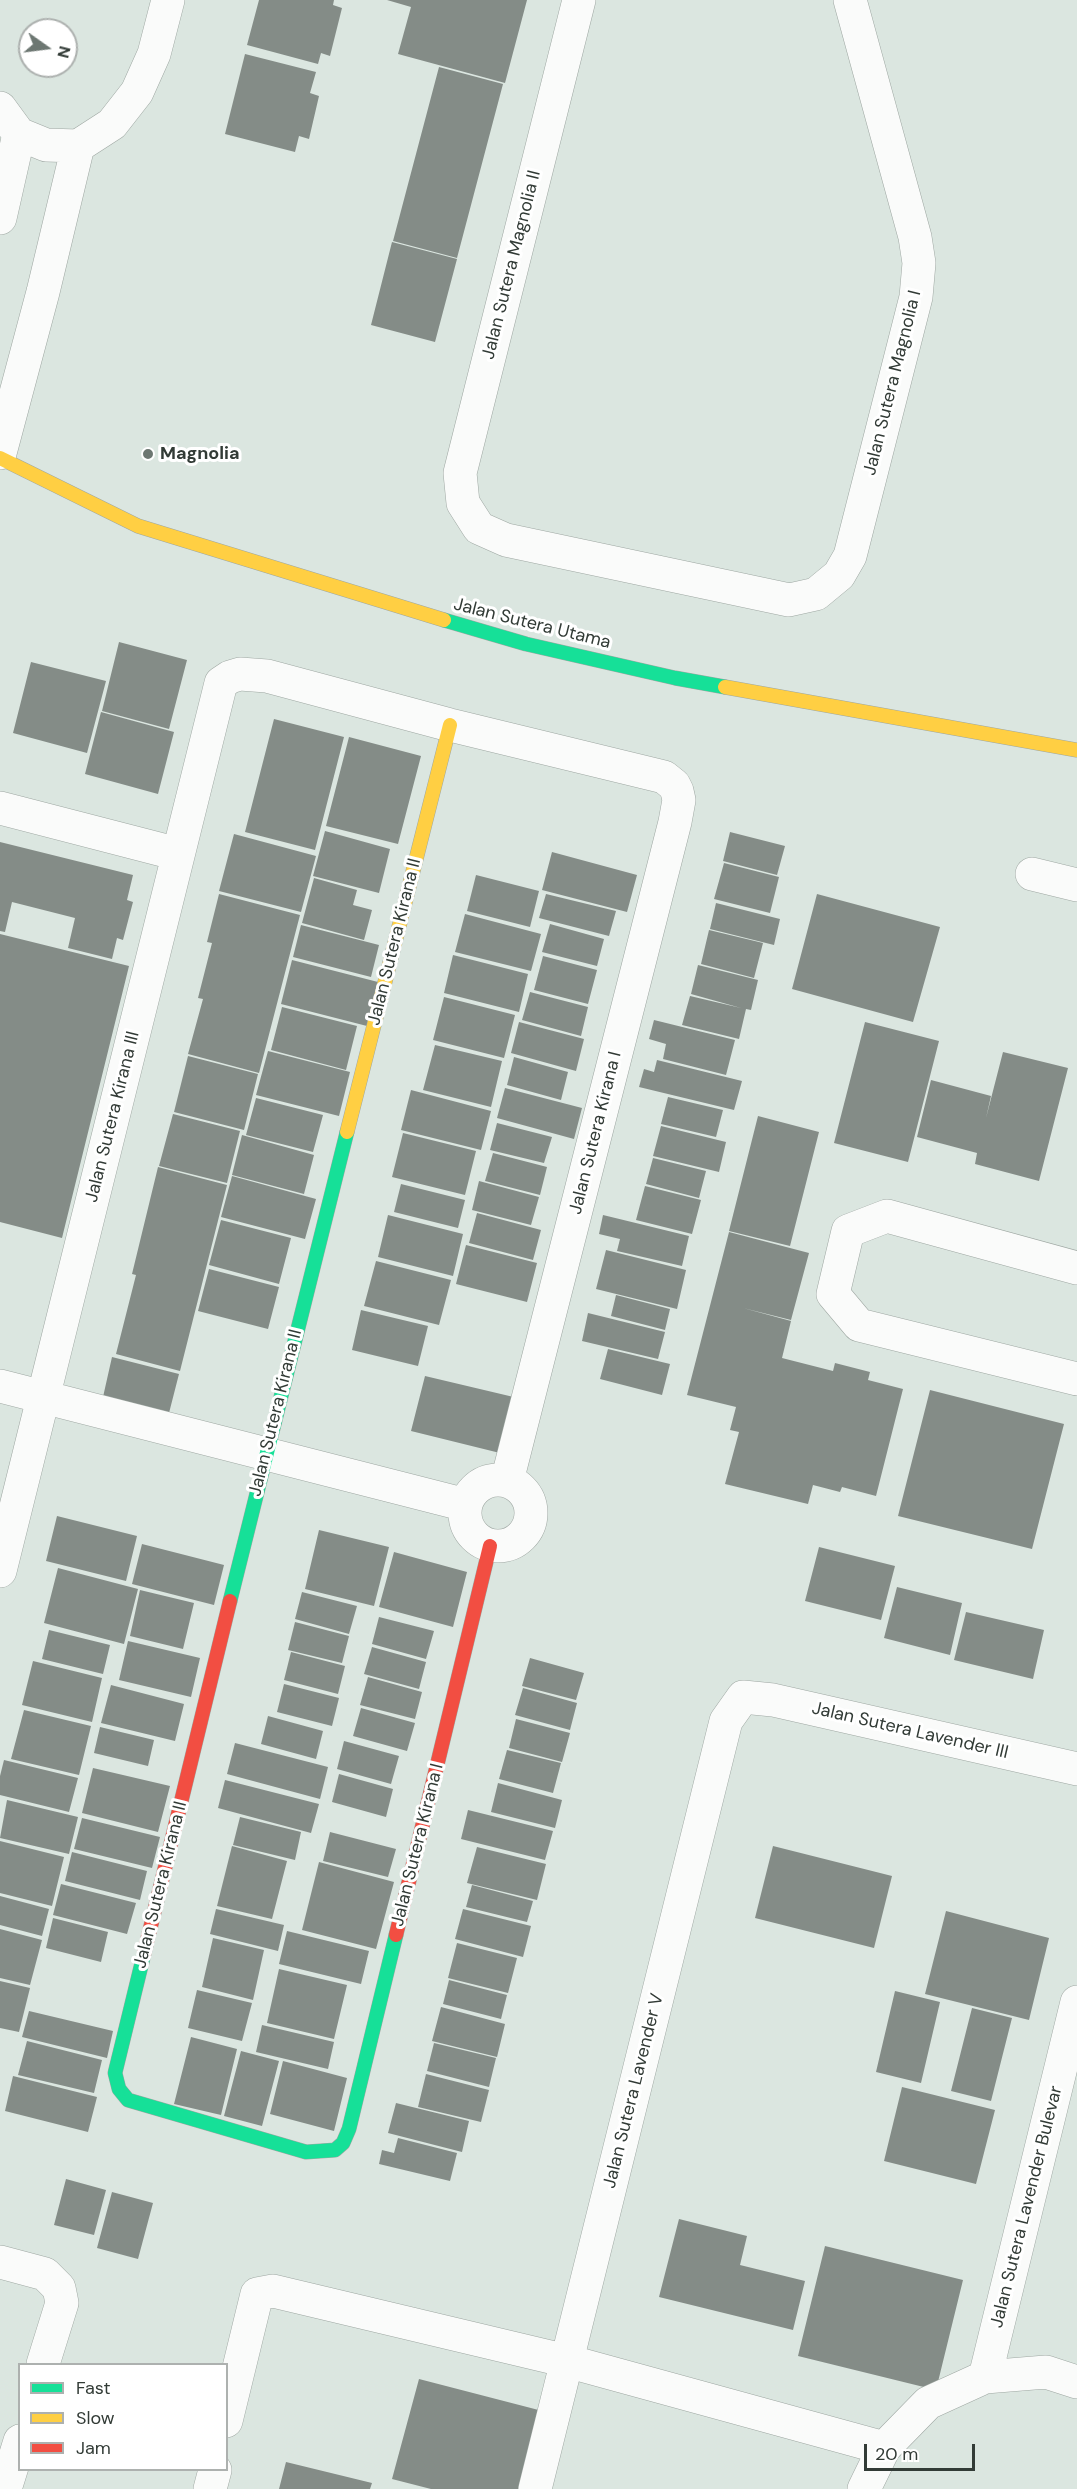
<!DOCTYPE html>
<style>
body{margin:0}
#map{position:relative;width:1077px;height:2489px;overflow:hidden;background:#dbe6e0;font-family:"DM Sans",sans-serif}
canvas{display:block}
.legend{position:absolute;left:18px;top:2363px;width:210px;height:108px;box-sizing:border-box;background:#fff;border:2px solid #adb1af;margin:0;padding:8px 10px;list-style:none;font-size:18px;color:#323b36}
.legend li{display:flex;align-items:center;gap:12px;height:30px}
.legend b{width:30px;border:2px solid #adb1af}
.north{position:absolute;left:18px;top:18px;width:60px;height:60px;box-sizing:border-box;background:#fff;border:2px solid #adb1af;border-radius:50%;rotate:104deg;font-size:16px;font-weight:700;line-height:24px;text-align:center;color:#323b36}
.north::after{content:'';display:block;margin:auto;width:21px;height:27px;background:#6d7772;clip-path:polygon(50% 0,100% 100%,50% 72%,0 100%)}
.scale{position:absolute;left:864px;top:2444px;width:111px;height:27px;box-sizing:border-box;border:3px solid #323b36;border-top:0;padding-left:8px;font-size:18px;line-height:21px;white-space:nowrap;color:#323b36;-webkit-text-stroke:4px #fff;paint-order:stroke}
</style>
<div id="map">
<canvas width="1077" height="2489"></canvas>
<ul class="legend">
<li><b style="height:8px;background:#16e098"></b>Fast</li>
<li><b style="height:8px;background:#ffcf43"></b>Slow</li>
<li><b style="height:8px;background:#f24e42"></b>Jam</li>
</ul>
<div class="north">N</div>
<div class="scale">20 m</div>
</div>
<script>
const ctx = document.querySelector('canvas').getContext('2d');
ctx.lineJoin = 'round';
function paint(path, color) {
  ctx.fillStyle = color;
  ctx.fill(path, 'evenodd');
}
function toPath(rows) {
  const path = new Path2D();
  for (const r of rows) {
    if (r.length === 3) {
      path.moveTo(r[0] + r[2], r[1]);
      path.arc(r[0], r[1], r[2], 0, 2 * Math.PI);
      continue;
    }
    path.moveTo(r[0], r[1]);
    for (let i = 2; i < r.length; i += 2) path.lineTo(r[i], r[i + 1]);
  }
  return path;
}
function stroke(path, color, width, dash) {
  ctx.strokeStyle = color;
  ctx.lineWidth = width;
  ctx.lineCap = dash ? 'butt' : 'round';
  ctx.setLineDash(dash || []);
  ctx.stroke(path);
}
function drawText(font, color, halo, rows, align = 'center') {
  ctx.font = font + ' "DM Sans",sans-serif';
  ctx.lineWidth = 6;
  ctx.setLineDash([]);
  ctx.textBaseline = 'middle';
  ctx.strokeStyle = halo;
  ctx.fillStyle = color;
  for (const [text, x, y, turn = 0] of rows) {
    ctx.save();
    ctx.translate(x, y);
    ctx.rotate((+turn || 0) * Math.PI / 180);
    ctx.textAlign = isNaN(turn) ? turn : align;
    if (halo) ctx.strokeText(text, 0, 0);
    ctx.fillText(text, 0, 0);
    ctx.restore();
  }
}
paint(toPath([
 [259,0,334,0,333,5,342,8,330,56,321,53,318,64,247,45],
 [387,0,527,0,505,83,398,54,411,7],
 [245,54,316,72,310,93,319,96,309,139,299,136,295,152,225,134],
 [439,67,503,84,457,258,393,241],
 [392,242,457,259,435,342,371,325],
 [119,642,187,660,169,729,102,711],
 [31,662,106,681,87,753,13,733],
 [101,712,174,732,158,794,85,774],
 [274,719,344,737,315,850,245,832],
 [349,737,421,756,398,844,326,826],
 [325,831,390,849,379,893,313,876],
 [730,832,785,846,777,875,723,861],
 [234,834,316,856,301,912,219,891],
 [0,842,133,875,127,900,133,902,123,940,117,938,112,959,68,948,75,918,12,902,5,932,0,931],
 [552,852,637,875,627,912,542,890],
 [724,863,779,877,770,913,714,899],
 [476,875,539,891,530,927,467,911],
 [314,878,357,890,353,905,372,910,364,940,302,923],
 [219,894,300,915,259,1073,188,1054,203,999,198,998,212,943,207,942],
 [546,894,616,911,609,936,539,918],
 [817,894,940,927,913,1022,792,989],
 [716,903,780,919,774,945,710,929],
 [465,914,541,934,531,971,455,952],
 [550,924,604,939,597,966,542,952],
 [301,925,379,945,371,977,293,957],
 [709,930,763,943,754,978,701,964],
 [0,934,129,966,62,1238,0,1222],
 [453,955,528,974,519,1012,444,993],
 [543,956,597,970,588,1004,534,990],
 [292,960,378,982,367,1026,281,1004],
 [698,965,758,980,751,1010,746,1009,739,1039,682,1025,690,996,741,1008,691,994],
 [530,992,588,1007,581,1036,522,1020],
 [444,997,515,1015,504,1058,433,1040],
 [282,1007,357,1026,346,1070,271,1050],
 [654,1020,735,1040,726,1075,663,1059,666,1044,649,1039],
 [519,1022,584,1039,576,1071,511,1053],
 [865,1022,939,1041,908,1162,834,1143],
 [435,1045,502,1061,491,1107,423,1090],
 [268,1051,350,1072,339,1116,256,1095],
 [1003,1052,1068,1068,1039,1181,975,1164,977,1153,917,1137,931,1080,991,1096,986,1118],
 [188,1056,258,1074,244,1130,174,1112],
 [514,1057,568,1072,561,1100,507,1085],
 [657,1060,742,1081,734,1110,639,1087,644,1069,654,1072],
 [505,1088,582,1108,574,1139,497,1118],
 [411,1090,491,1111,481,1150,401,1130],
 [668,1097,723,1110,716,1137,661,1124],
 [256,1098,323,1115,313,1152,246,1135],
 [173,1114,240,1131,227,1183,159,1166],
 [758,1116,819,1132,790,1246,729,1231],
 [497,1123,552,1137,544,1163,490,1150],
 [661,1126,726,1142,719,1172,653,1156],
 [403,1133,476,1151,465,1195,392,1177],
 [242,1135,314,1155,304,1194,232,1175],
 [493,1153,547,1167,540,1195,485,1181],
 [653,1158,706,1171,699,1198,646,1184],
 [158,1167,227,1185,180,1371,116,1354,136,1275,132,1274],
 [232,1176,316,1199,305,1239,221,1217],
 [479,1181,539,1197,531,1225,472,1210],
 [401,1184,465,1200,458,1228,394,1212],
 [645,1186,701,1200,692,1234,636,1220],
 [477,1213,541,1230,533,1260,469,1243],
 [388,1215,463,1234,453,1276,378,1257],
 [603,1215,689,1236,682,1266,617,1251,620,1239,599,1234],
 [221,1220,291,1238,279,1284,209,1265],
 [729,1232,809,1253,791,1320,743,1308,791,1321,782,1358,833,1371,835,1363,870,1372,868,1380,903,1389,876,1496,842,1487,840,1492,813,1485,808,1504,725,1484,739,1432,730,1430,736,1407,687,1395],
 [466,1245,537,1263,527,1302,456,1284],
 [606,1250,686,1270,677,1309,596,1289],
 [376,1261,451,1280,439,1325,364,1306],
 [209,1269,279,1287,268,1329,198,1311],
 [616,1295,670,1309,665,1330,611,1316],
 [361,1310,428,1326,418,1366,352,1350],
 [588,1313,665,1332,658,1359,582,1341],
 [608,1349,670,1364,662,1395,600,1379],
 [112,1357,179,1374,169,1413,103,1397],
 [425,1376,522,1399,508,1455,411,1431],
 [930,1390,1064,1424,1032,1549,898,1516],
 [57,1516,137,1536,126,1581,46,1561],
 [319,1530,389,1547,374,1606,305,1589],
 [142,1544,224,1565,214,1605,132,1584],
 [819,1547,895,1566,881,1620,805,1601],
 [394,1552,467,1572,453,1627,379,1607],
 [58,1568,138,1589,124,1644,44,1623],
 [897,1587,962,1603,950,1655,884,1638],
 [140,1590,194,1603,183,1649,130,1636],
 [302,1592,357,1606,349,1634,295,1619],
 [966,1612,1044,1630,1033,1679,954,1660],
 [379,1617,434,1631,426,1659,372,1644],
 [295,1622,349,1636,342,1663,288,1650],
 [49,1630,110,1645,103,1674,42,1659],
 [128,1641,200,1658,191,1697,119,1680],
 [372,1647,426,1662,419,1689,364,1674],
 [291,1652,345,1666,338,1694,284,1680],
 [530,1658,584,1673,576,1700,522,1686],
 [33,1661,102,1678,92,1722,22,1705],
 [368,1677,422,1692,415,1719,360,1705],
 [284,1684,339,1698,332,1726,277,1712],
 [111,1685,184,1704,175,1741,101,1723],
 [523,1688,577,1703,570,1730,515,1715],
 [361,1708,415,1723,407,1751,353,1736],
 [24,1710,91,1726,79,1775,11,1759],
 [268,1716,323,1731,316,1759,261,1744],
 [516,1719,570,1733,562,1762,509,1748],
 [100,1727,154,1740,148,1766,94,1753],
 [344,1741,399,1756,391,1784,337,1769],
 [235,1743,328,1767,320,1799,227,1774],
 [507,1750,561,1763,553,1793,499,1779],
 [4,1760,78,1778,69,1812,0,1795,0,1776],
 [93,1768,170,1786,158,1832,82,1813],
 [339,1774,393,1789,386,1817,332,1802],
 [225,1780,319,1804,311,1833,218,1808],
 [498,1783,562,1800,555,1828,491,1812],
 [7,1800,78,1817,69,1854,0,1838],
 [468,1810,553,1831,545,1860,461,1839],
 [240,1817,301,1832,295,1860,233,1845],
 [82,1818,160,1837,152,1868,74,1849],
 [330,1832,396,1849,388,1877,323,1861],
 [0,1841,64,1857,52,1906,0,1893],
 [232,1846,287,1861,272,1919,217,1906],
 [773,1846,892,1876,874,1948,755,1918],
 [477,1847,546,1864,537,1900,467,1883],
 [72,1852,147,1871,140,1900,65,1881],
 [319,1862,394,1882,376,1949,302,1930],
 [61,1884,136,1903,127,1934,53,1915],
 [472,1885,533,1901,527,1922,466,1907],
 [0,1896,49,1909,42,1936,0,1925],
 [216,1909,284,1925,278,1951,210,1934],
 [463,1909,531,1926,523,1957,455,1939],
 [946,1911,1049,1938,1029,2020,925,1994],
 [53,1918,108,1932,101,1962,46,1948],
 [0,1929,42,1940,30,1985,0,1978],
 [287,1931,369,1951,361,1984,279,1964],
 [213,1938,264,1950,253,2000,202,1987],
 [457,1943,517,1958,508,1993,448,1978],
 [279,1969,347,1985,334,2039,267,2023],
 [449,1980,507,1995,501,2019,443,2004],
 [0,1981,30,1988,19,2032,0,2028],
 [197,1990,252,2003,242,2041,188,2028],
 [895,1991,940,2002,921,2083,876,2072],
 [441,2007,505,2024,497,2057,432,2041],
 [972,2008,1012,2018,991,2101,951,2091],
 [29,2011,113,2031,107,2058,22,2037],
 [262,2025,334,2042,328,2069,256,2052],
 [191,2037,237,2049,221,2115,174,2104],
 [27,2041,102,2060,94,2093,18,2075],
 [434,2043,496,2058,489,2087,427,2071],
 [241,2051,279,2061,262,2126,224,2116],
 [283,2061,347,2078,334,2131,270,2114],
 [426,2074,489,2090,481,2122,418,2107],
 [13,2076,97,2097,88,2132,5,2111],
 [902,2087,995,2110,976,2184,884,2161],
 [396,2103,469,2121,462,2152,388,2133],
 [398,2138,457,2153,450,2181,379,2164,382,2150,394,2153],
 [66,2179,106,2190,94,2235,54,2225],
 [112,2192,153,2203,138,2259,97,2248],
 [679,2219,747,2236,740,2265,805,2281,793,2330,659,2297],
 [825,2246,963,2280,936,2390,798,2356],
 [419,2379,554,2414,534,2489,431,2489,392,2479],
 [286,2462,372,2483,370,2489,279,2489]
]), '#848c87');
const street = toPath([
 [579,0,460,473,463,503,479,528,506,540,789,600,816,594,839,575,850,556,916,297,919,263,915,237,850,0],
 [0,108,19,134,46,145,78,146,112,124,137,92,154,54,168,0],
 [0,218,19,134],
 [0,453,43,292,78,146],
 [0,808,178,854],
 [1032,874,1077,885],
 [1077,1268,887,1216,848,1231,833,1294,859,1325,1077,1379],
 [0,1386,466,1505],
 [498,1513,33],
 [0,1571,221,683,230,677,240,674,267,676,450,725,664,777,674,785,677,791,679,800,675,822,507,1481],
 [0,2262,45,2274,59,2288,62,2303,43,2364],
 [985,2377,1077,2002],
 [226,2421,257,2294,273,2291,567,2361,884,2448],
 [5,2489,20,2441],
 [210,2489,215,2470],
 [535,2489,726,1721,743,1697,773,1700,1077,1769],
 [864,2489,884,2448,928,2403,985,2377,1046,2372,1077,2382]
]);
const fast = toPath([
 [444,620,526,644,675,678,725,687],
 [230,1601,347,1132],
 [144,1954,115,2073,119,2089,128,2100,306,2152,335,2150,343,2143,349,2129,396,1935]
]);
const slow = toPath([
 [0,458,138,526,444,620],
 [725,687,1077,750],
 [347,1132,450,725]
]);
const jam = toPath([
 [396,1935,490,1546],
 [144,1954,230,1601]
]);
stroke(street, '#9ea7a2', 34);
stroke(fast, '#9ea7a2', 15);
stroke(slow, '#9ea7a2', 15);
stroke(jam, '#9ea7a2', 15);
stroke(street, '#fafbfa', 33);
stroke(fast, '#16e098', 14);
stroke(slow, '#ffcf43', 14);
stroke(jam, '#f24e42', 14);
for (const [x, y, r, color] of [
 [148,454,6,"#6d7772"]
]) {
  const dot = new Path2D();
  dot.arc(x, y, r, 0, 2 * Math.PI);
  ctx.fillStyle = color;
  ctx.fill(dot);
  stroke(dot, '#fff', 2);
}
drawText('18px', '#323b36', '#fff', [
 ["Jalan Sutera Magnolia II",512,265,-76],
 ["Jalan Sutera Magnolia I",893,383,-76],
 ["Jalan Sutera Utama",532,624,14],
 ["Jalan Sutera Kirana II",395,942,-76],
 ["Jalan Sutera Kirana III",113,1117,-76],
 ["Jalan Sutera Kirana I",596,1133,-76],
 ["Jalan Sutera Kirana II",276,1413,-76],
 ["Jalan Sutera Lavender III",910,1731,13],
 ["Jalan Sutera Kirana I",418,1845,-76],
 ["Jalan Sutera Kirana II",161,1885,-76],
 ["Jalan Sutera Lavender V",634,2091,-76],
 ["Jalan Sutera Lavender Bulevar",1027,2207,-76]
]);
drawText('bold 18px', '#323b36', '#fff', [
 ["Magnolia",160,454]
], 'left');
</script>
